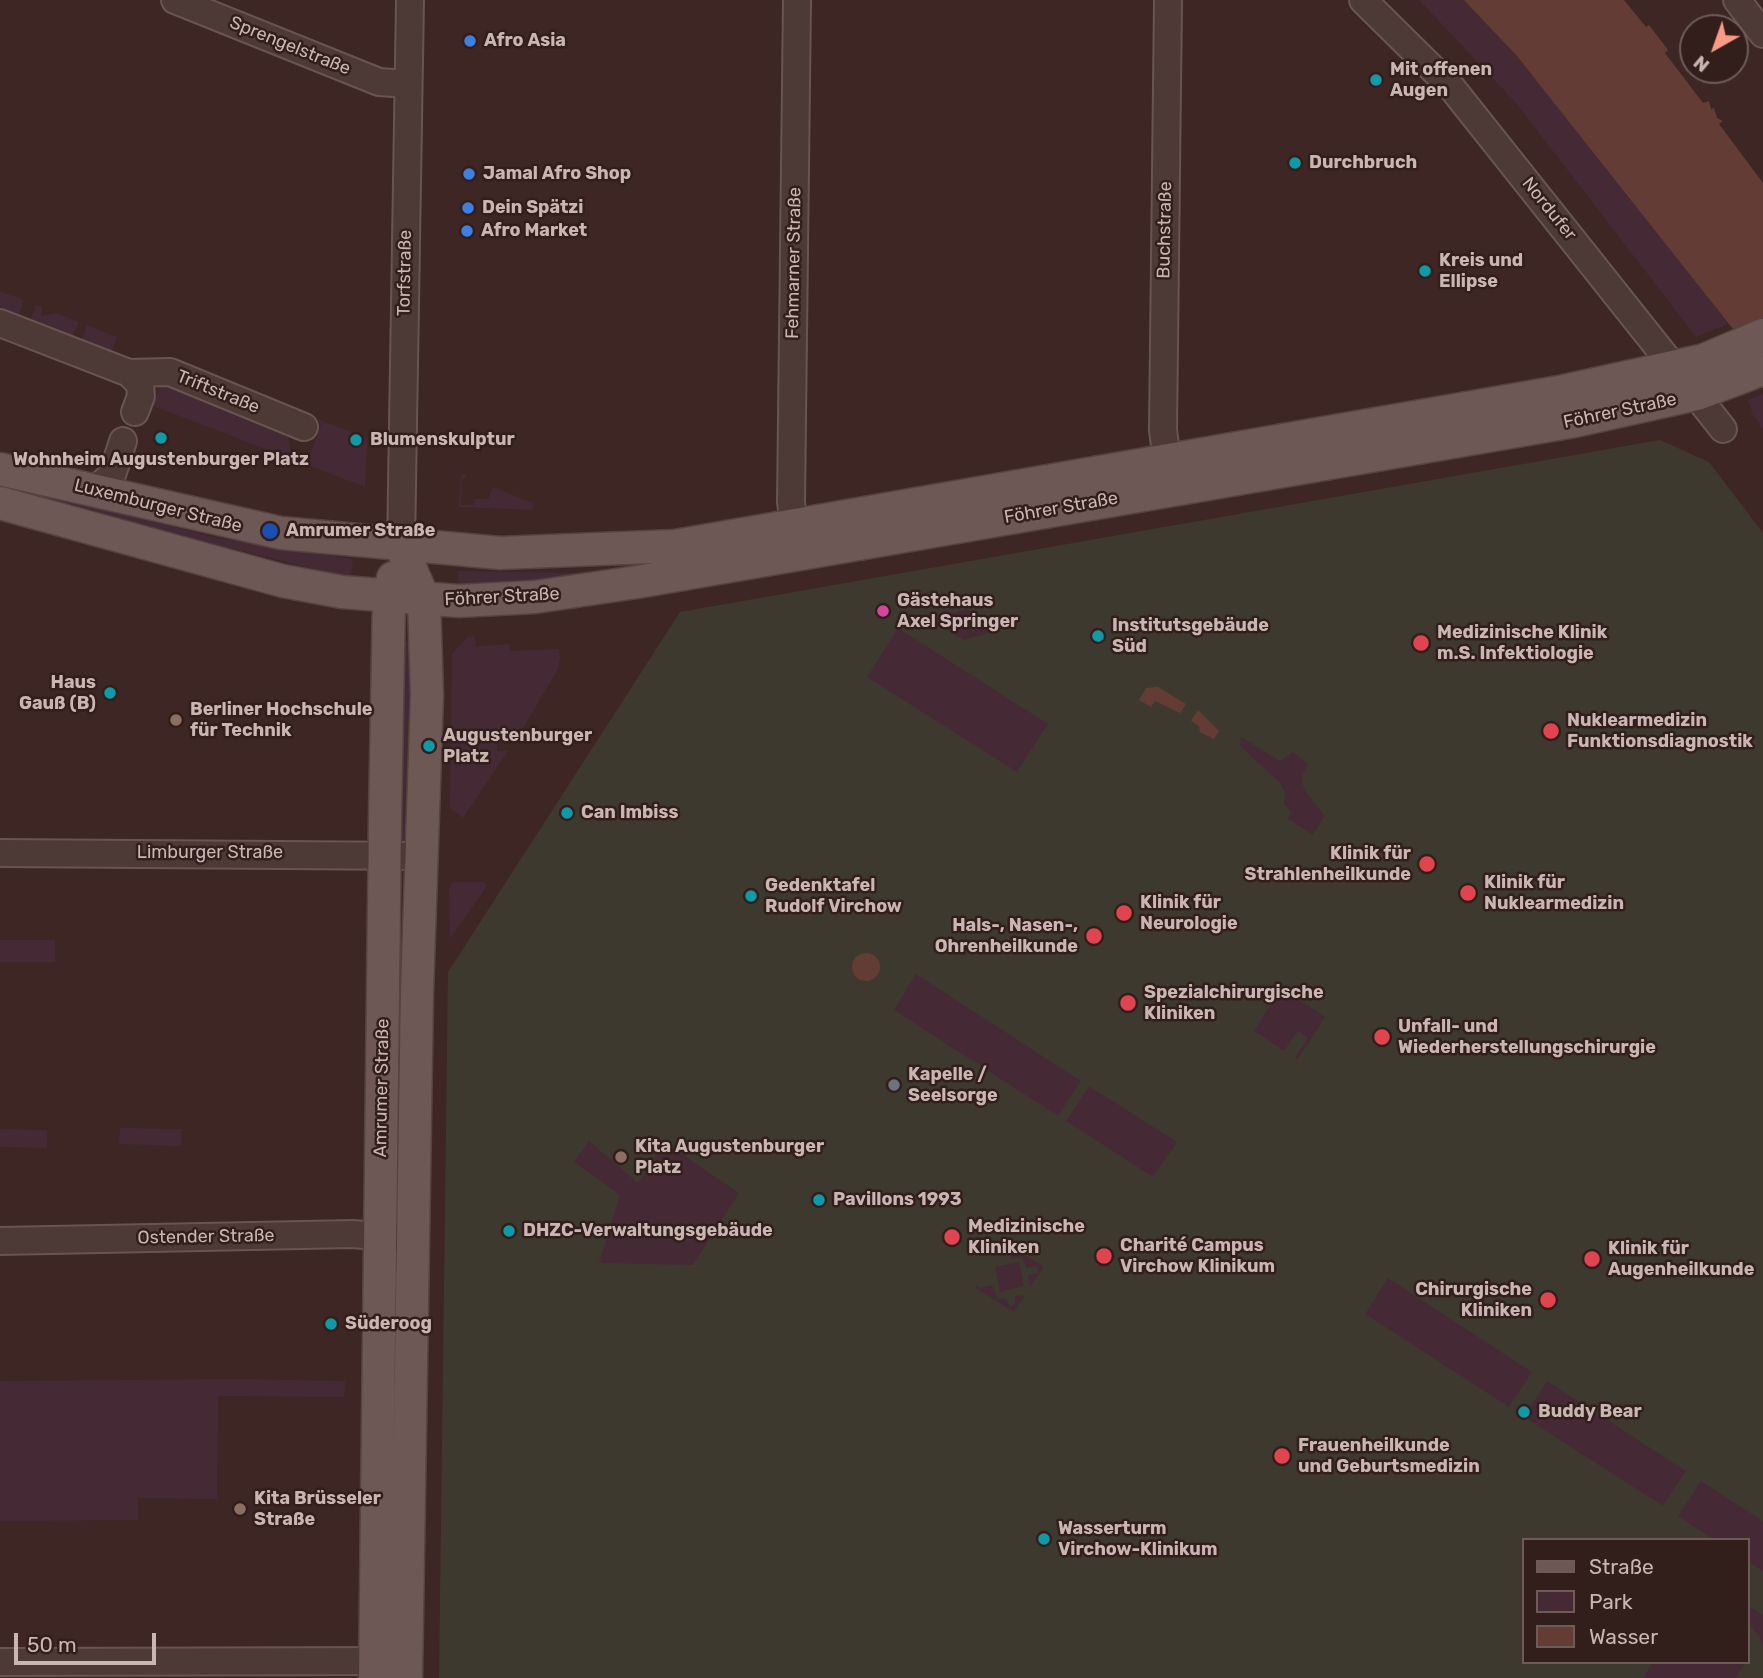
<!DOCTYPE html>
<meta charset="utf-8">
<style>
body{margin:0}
#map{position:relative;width:1763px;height:1678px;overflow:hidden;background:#3d2623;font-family:Rubik,sans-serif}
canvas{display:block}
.legend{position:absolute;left:1522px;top:1538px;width:228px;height:126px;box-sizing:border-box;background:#321f1c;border:2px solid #6e5b58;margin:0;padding:9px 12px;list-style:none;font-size:21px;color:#c9b6b3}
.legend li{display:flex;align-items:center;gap:14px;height:35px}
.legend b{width:35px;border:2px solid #6e5b58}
.north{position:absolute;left:1679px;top:14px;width:70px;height:70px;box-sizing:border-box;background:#321f1c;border:2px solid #6e5b58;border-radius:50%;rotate:220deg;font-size:19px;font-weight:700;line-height:28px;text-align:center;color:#c9b6b3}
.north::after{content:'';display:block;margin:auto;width:24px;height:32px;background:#fa9a86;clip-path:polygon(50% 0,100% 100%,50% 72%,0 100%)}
.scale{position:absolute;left:14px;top:1633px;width:142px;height:32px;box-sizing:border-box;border:4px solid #c9b6b3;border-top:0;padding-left:9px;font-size:21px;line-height:24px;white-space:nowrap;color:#c9b6b3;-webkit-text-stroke:5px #321f1c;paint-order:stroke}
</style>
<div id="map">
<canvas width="1763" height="1678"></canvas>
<ul class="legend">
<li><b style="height:9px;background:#6d5855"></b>Straße</li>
<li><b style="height:19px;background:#452a36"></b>Park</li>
<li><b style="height:19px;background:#643c36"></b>Wasser</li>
</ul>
<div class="north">N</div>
<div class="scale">50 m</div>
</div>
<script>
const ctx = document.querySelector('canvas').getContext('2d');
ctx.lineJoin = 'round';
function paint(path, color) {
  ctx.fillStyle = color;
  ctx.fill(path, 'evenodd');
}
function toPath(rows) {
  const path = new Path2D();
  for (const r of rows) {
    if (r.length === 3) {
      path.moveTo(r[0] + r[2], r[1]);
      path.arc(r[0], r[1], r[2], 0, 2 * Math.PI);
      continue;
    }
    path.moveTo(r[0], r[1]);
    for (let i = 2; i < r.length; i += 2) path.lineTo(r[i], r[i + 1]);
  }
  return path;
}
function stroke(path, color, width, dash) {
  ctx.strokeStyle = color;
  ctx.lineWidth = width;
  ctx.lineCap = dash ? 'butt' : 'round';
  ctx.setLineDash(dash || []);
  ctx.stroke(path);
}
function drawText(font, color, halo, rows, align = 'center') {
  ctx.font = font + ' Rubik,sans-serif';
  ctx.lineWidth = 5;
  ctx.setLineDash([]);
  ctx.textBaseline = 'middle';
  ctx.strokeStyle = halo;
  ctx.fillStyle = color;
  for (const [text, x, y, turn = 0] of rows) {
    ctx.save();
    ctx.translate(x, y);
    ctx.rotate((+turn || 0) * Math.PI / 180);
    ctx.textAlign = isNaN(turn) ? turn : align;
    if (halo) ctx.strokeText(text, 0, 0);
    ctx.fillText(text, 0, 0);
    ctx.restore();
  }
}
paint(toPath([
 [1660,440,1709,462,1763,533,1763,1678,439,1678,448,972,680,612],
 [1523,1540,1747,1540,1747,1662,1523,1662]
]), '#3e392f');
paint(toPath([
 [1419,0,1464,0,1481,17,1517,56,1635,201,1728,324,1696,337,1516,103],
 [0,291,24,300,19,315,0,307],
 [36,305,42,307,41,316,56,313,79,322,73,336,31,319],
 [87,325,117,337,111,352,82,340],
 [162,381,262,416,288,437,291,455,303,459,309,457,321,426,318,419,367,438,365,487,153,406],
 [1763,394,1763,429,1750,411,1752,410,1747,400],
 [462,474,467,476,462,480,461,505,474,505,475,499,488,499,493,487,533,503,533,510,458,507],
 [0,483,217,538,353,559,351,578,0,491],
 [458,571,572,573,609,571,572,580,459,588],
 [967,609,976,616,959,621,973,631,992,626,1000,630,964,640,943,627,947,615],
 [898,628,1048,724,1017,772,867,677],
 [474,636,476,647,509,644,510,651,559,649,560,657,558,669,516,740,497,742,497,751,508,751,463,818,450,808,452,654,467,637],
 [395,642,412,642,410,841,393,841],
 [1241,737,1280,761,1293,752,1308,764,1301,778,1305,791,1325,816,1312,835,1288,819,1291,812,1284,804,1285,792,1279,782,1240,746],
 [452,882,484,882,487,886,450,939,449,889],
 [0,940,55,940,55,962,0,962],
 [916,974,1081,1081,1058,1116,894,1010],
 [1281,988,1325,1017,1298,1059,1295,1058,1308,1038,1298,1031,1284,1051,1254,1031],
 [1089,1086,1177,1142,1153,1177,1066,1121],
 [120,1128,182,1129,181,1146,119,1144],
 [0,1129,47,1130,47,1148,0,1147],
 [589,1141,638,1183,666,1143,739,1193,693,1265,599,1263,620,1195,574,1162],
 [1008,1244,1044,1267,1030,1287,1028,1275,1038,1273,1037,1266,1026,1268,1022,1257,1011,1259],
 [1019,1262,1024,1286,1000,1292,995,1267],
 [1388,1278,1532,1372,1509,1407,1365,1314],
 [977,1285,980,1288,993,1285,997,1299,1006,1298,1010,1306,1015,1304,1015,1296,1025,1295,1014,1312,975,1288],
 [240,1379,345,1381,344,1397,218,1396,217,1499,138,1498,138,1520,0,1521,0,1381],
 [1547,1381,1686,1471,1663,1506,1524,1417],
 [1701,1481,1763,1521,1763,1571,1747,1561,1747,1540,1714,1540,1678,1516],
 [1747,1605,1763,1615,1763,1647,1760,1637,1747,1622],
 [1653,1662,1746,1662,1735,1678,1643,1678]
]), '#452a36');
paint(toPath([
 [1464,0,1624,0,1646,27,1649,25,1668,50,1665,53,1703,103,1709,101,1711,109,1714,108,1717,118,1723,121,1719,124,1763,183,1763,367,1517,56],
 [1158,687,1186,704,1180,713,1155,701,1151,707,1139,700,1146,688],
 [1198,710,1219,731,1214,739,1200,732,1199,726,1191,721],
 [866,967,14]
]), '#643c36');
const minor = toPath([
 [175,0,379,82,408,84],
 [1363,0,1452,88,1723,429],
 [1737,0,1763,34],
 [0,323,129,373,170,372,304,427],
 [129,373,140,384,141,396,135,412],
 [1167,461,1163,430,1168,0],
 [96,489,112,475,123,441],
 [794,526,791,502,797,0],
 [401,546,410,0],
 [0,853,421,856],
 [0,1241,353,1234,400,1238],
 [0,1662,394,1661]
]);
const major = toPath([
 [0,469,281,533,500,553,675,546,1559,392,1704,360,1763,335],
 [0,503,283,581,342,592,459,601,535,597,637,582,1575,421,1697,394,1763,369],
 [401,546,424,600,427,695,417,992,406,1678],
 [375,1678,385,818,389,598,393,578]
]);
stroke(minor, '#685552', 30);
stroke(major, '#564340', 35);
stroke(minor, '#4d3a37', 26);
stroke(major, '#6d5855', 32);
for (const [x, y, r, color] of [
 [470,41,7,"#3f7fe0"],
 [1376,80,7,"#0f9aa8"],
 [1295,163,7,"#0f9aa8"],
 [469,174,7,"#3f7fe0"],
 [468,208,7,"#3f7fe0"],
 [467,231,7,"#3f7fe0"],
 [1425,271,7,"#0f9aa8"],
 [161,438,7,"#0f9aa8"],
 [356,440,7,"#0f9aa8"],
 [270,531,9,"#1a4fb4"],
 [883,611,7,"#d1479c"],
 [1098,636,7,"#0f9aa8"],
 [1421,643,9,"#e0444e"],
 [110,693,7,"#0f9aa8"],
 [176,720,7,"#8d6e63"],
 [1551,731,9,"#e0444e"],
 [429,746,7,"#0f9aa8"],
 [567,813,7,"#0f9aa8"],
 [1427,864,9,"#e0444e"],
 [1468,893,9,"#e0444e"],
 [751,896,7,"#0f9aa8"],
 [1124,913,9,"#e0444e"],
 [1094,936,9,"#e0444e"],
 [1128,1003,9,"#e0444e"],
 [1382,1037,9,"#e0444e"],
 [894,1085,7,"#6b7280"],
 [621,1157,7,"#8d6e63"],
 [819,1200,7,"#0f9aa8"],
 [509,1231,7,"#0f9aa8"],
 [952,1237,9,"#e0444e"],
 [1104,1256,9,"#e0444e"],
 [1592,1259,9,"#e0444e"],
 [1548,1300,9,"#e0444e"],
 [331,1324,7,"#0f9aa8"],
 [1524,1412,7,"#0f9aa8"],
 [1282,1456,9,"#e0444e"],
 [240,1509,7,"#8d6e63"],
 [1044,1539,7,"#0f9aa8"]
]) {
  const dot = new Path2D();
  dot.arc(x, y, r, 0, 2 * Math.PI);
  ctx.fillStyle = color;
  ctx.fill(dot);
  stroke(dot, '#321f1c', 2.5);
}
drawText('bold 18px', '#c9b6b3', '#321f1c', [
 ["Afro Asia",484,41],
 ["Mit offenen",1390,70],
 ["Augen",1390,91],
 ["Durchbruch",1309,163],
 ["Jamal Afro Shop",483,174],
 ["Dein Spätzi",482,208],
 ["Afro Market",481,231],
 ["Kreis und",1439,261],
 ["Ellipse",1439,282],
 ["Blumenskulptur",370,440],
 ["Wohnheim Augustenburger Platz",161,460,"center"],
 ["Amrumer Straße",286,531],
 ["Gästehaus",897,601],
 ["Axel Springer",897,622],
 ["Institutsgebäude",1112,626],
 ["Süd",1112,647],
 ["Medizinische Klinik",1437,633],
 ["m.S. Infektiologie",1437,654],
 ["Haus",96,683,"right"],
 ["Gauß (B)",96,704,"right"],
 ["Berliner Hochschule",190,710],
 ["für Technik",190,731],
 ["Nuklearmedizin",1567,721],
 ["Funktionsdiagnostik",1567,742],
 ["Augustenburger",443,736],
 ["Platz",443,757],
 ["Can Imbiss",581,813],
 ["Klinik für",1411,854,"right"],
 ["Strahlenheilkunde",1411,875,"right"],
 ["Klinik für",1484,883],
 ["Nuklearmedizin",1484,904],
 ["Gedenktafel",765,886],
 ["Rudolf Virchow",765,907],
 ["Klinik für",1140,903],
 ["Neurologie",1140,924],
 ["Hals-, Nasen-,",1078,926,"right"],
 ["Ohrenheilkunde",1078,947,"right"],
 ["Spezialchirurgische",1144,993],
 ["Kliniken",1144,1014],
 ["Unfall- und",1398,1027],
 ["Wiederherstellungschirurgie",1398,1048],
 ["Kapelle /",908,1075],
 ["Seelsorge",908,1096],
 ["Kita Augustenburger",635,1147],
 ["Platz",635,1168],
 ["Pavillons 1993",833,1200],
 ["Medizinische",968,1227],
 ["Kliniken",968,1248],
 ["DHZC-Verwaltungsgebäude",523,1231],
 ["Charité Campus",1120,1246],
 ["Virchow Klinikum",1120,1267],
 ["Klinik für",1608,1249],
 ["Augenheilkunde",1608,1270],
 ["Chirurgische",1532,1290,"right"],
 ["Kliniken",1532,1311,"right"],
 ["Süderoog",345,1324],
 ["Buddy Bear",1538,1412],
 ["Frauenheilkunde",1298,1446],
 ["und Geburtsmedizin",1298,1467],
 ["Kita Brüsseler",254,1499],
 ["Straße",254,1520],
 ["Wasserturm",1058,1529],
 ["Virchow-Klinikum",1058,1550]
], 'left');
drawText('18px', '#c9b6b3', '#321f1c', [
 ["Sprengelstraße",290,46,22],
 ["Nordufer",1549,209,51],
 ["Buchstraße",1165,230,-89],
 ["Fehmarner Straße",794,263,-89],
 ["Torfstraße",405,273,-89],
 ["Triftstraße",218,392,22],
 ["Föhrer Straße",1620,411,-12],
 ["Luxemburger Straße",158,506,14],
 ["Föhrer Straße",1061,508,-10],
 ["Föhrer Straße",502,597,-3],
 ["Limburger Straße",210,853],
 ["Amrumer Straße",382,1088,-89],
 ["Ostender Straße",206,1237,-1]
]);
</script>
